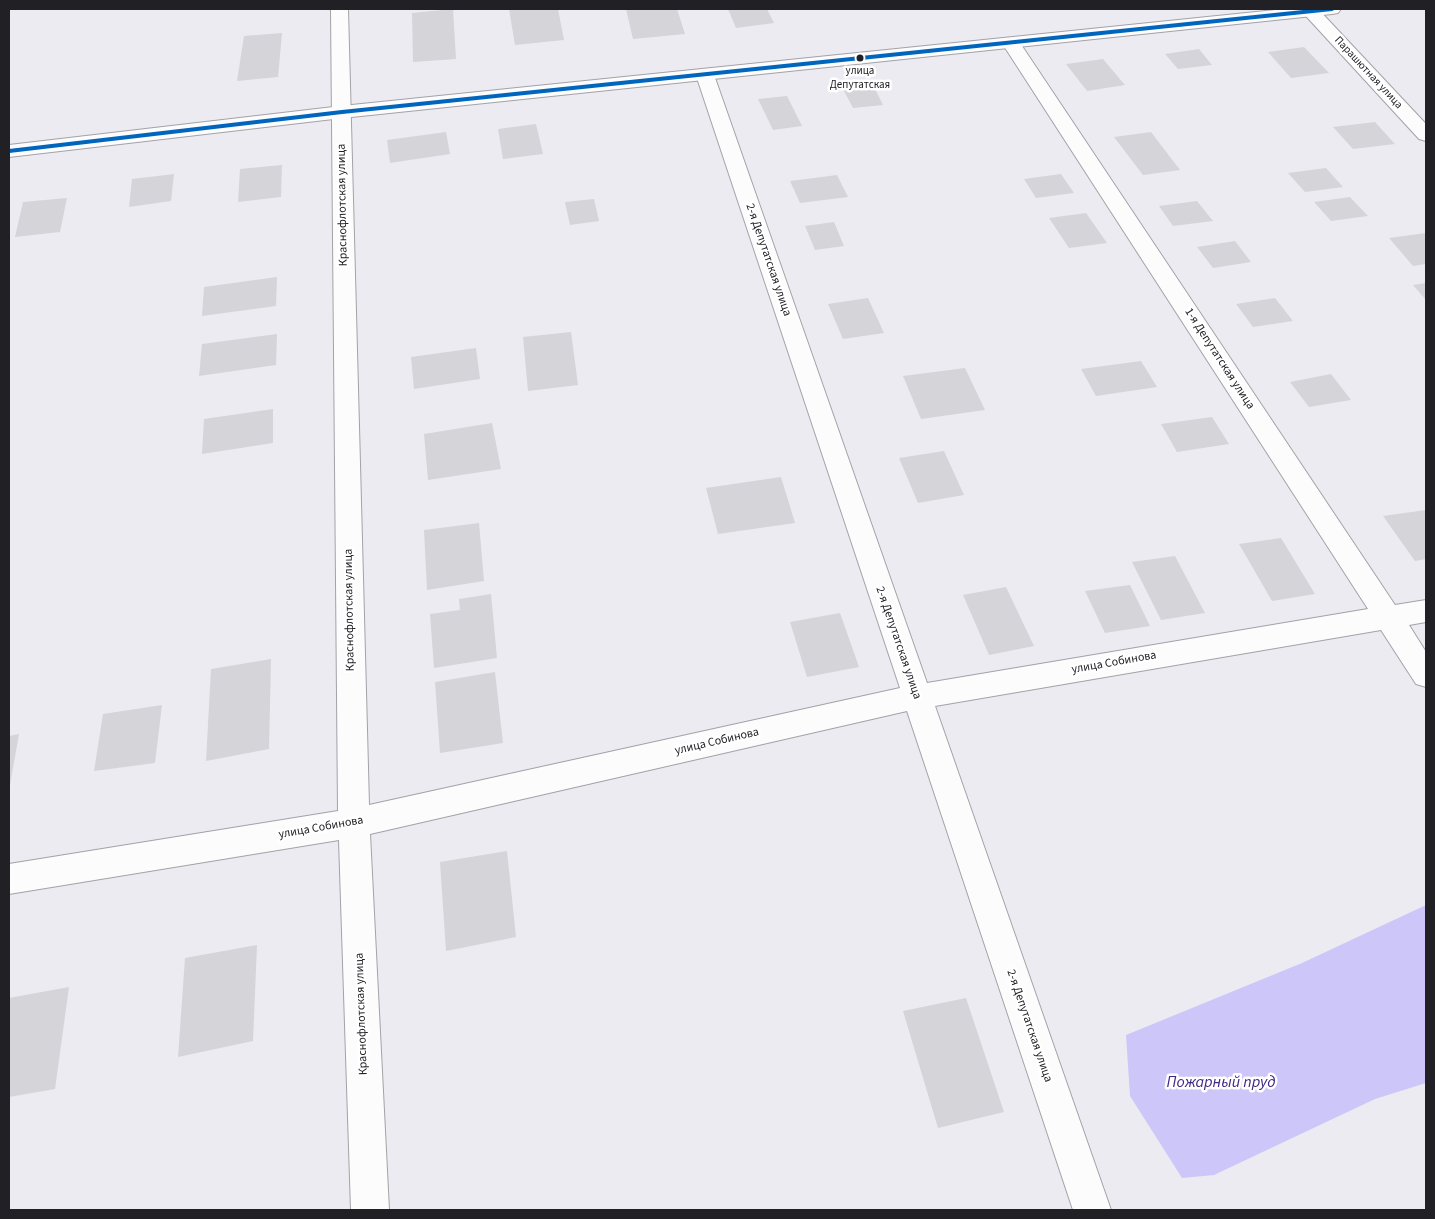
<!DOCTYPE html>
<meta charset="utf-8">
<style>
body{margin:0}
#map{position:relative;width:1435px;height:1219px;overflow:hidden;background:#ecebf2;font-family:"Source Sans 3",sans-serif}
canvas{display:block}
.frame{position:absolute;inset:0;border:10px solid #212025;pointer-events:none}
</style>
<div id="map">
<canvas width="1435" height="1219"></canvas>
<div class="frame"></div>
</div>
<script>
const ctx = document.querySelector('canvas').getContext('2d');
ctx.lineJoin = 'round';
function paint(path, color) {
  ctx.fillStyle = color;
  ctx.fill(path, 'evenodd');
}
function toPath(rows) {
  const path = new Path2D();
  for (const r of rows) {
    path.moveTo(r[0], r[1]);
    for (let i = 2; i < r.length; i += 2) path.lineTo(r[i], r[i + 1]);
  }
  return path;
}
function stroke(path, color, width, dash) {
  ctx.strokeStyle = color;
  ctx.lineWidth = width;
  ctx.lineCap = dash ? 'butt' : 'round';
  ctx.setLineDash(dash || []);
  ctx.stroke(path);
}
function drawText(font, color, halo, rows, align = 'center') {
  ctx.font = font + ' "Source Sans 3",sans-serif';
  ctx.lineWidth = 5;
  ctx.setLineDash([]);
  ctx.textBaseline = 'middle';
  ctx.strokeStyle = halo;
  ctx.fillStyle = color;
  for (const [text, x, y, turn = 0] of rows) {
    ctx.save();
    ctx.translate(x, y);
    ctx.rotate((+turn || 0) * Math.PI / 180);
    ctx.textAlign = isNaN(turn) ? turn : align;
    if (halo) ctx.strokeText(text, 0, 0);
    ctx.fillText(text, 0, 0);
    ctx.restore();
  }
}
paint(toPath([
 [1426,905,1426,1083,1375,1099,1214,1175,1182,1178,1130,1096,1126,1035,1302,963]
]), '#ccc7f8');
paint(toPath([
 [453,9,456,59,413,62,412,13],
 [509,9,558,9,564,40,515,45],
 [626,9,677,9,685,34,633,39],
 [728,9,767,9,774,23,736,28],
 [282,33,278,77,237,81,244,36],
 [1304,47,1329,73,1291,78,1268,52],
 [1199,49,1212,65,1178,69,1165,54],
 [1103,59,1125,85,1087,91,1066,64],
 [873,85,883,105,853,108,843,89],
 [787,96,802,126,773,130,758,99],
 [1375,122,1395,144,1353,149,1333,127],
 [536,124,543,154,503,159,498,129],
 [446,132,450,154,390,163,387,140],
 [1151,132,1180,170,1143,175,1114,137],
 [282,165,281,197,238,202,240,169],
 [1326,168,1343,187,1305,192,1288,173],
 [174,174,171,201,129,207,132,179],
 [1061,174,1074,193,1036,198,1024,179],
 [837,175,848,197,800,203,790,181],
 [1350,197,1368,216,1331,221,1314,202],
 [67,198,60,232,15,237,23,202],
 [594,199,599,221,570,225,565,202],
 [1197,201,1213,221,1173,226,1159,206],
 [1086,213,1107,243,1069,248,1049,218],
 [834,222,844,246,815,250,805,226],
 [1426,233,1426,264,1413,266,1389,238],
 [1235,241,1251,262,1213,268,1197,247],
 [277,277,276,306,202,316,204,287],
 [1426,283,1426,300,1413,285],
 [868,298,884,333,843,339,828,304],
 [1275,298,1293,321,1253,327,1236,304],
 [571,332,578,385,528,391,523,337],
 [277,334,276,365,199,376,202,344],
 [476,348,480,379,414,389,411,357],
 [1141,361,1157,387,1096,396,1081,369],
 [965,368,985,410,921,419,903,376],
 [1331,374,1351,400,1309,407,1290,382],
 [273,409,273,443,202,454,204,419],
 [1212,417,1229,444,1177,452,1161,424],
 [492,423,501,469,428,480,424,434],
 [944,451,964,495,918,503,899,458],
 [781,477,795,523,718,534,706,488],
 [1426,510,1426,559,1415,561,1383,516],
 [479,523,484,581,427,590,424,530],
 [1281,538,1315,594,1272,601,1239,544],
 [1175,556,1205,613,1161,620,1132,562],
 [1130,585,1150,626,1105,633,1085,591],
 [1006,587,1034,646,989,655,963,595],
 [491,594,497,658,434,668,430,614,460,610,459,599],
 [840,613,859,667,807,677,790,622],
 [271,659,269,749,206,761,211,669],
 [495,672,503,743,440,753,435,682],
 [162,705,155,763,94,771,103,714],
 [19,734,10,785,9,785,9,736],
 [507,851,516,937,446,951,440,862],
 [257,945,253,1041,178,1057,185,958],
 [69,987,55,1089,9,1097,9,998],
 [966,998,1004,1112,938,1128,903,1011]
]), '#d4d4d9');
const street = toPath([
 [331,9,348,9,369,805,900,688,696,75,699,71,705,70,711,71,714,75,927,683,1368,609,1002,43,1005,39,1011,38,1017,39,1020,43,1395,605,1426,600,1426,622,1409,625,1426,652,1426,687,1416,684,1381,630,935,706,1111,1210,1073,1210,907,711,370,834,389,1210,351,1210,339,840,9,894,9,864,338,811,331,9],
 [1304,9,1318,9,1426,124,1426,141,1419,139,1305,15,1302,11,1304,9]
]);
const secondary = toPath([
 [1285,9,1341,9,1338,13,1332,14,342,118,9,157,9,145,342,106,1285,9]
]);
stroke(street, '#a3a2a7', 2);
stroke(secondary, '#a3a2a7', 2);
paint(street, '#fcfcfd');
paint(secondary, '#fcfcfd');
stroke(toPath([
 [9,151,342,112,1332,9]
]), '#0065bd', 4);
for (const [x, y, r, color] of [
 [860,58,4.5,"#212025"]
]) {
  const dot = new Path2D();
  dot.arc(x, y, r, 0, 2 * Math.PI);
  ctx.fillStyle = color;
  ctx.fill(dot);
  stroke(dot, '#fff', 2);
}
drawText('11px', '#212025', '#fff', [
 ["улица",860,72],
 ["Депутатская",860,86]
]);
drawText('11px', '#212025', '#fff', [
 ["Парашютная улица",1368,73,47]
]);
drawText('12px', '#212025', '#fff', [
 ["Краснофлотская улица",343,205,-91],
 ["2-я Депутатская улица",768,260,71],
 ["1-я Депутатская улица",1219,359,57],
 ["Краснофлотская улица",350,610,-91],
 ["2-я Депутатская улица",898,643,71],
 ["улица Собинова",1114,663,-10],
 ["улица Собинова",717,742,-13],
 ["улица Собинова",321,828,-10],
 ["Краснофлотская улица",362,1014,-92],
 ["2-я Депутатская улица",1029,1026,71]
]);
drawText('italic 16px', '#402784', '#fff', [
 ["Пожарный пруд",1221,1083]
]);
</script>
